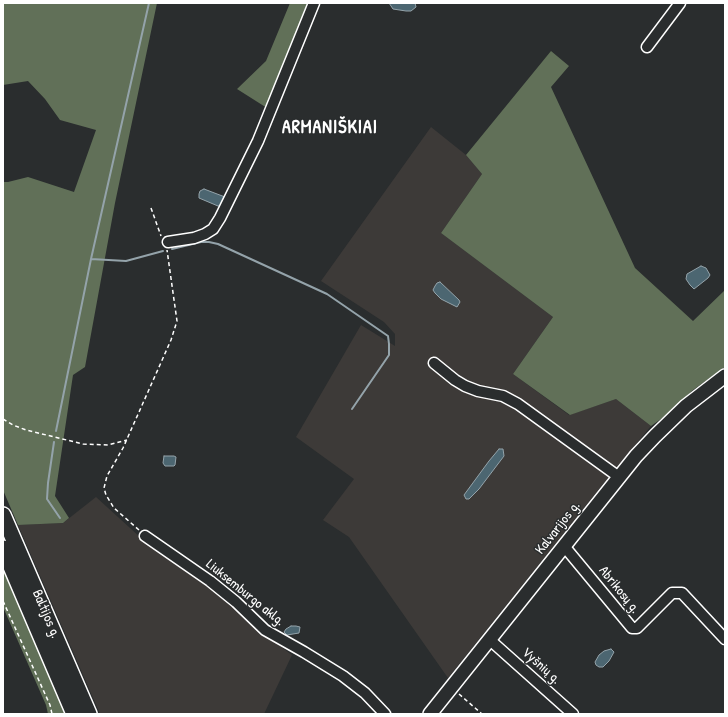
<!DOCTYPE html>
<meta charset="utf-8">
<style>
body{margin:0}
#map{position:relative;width:728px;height:717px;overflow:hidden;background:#2a2d2e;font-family:"Patrick Hand",sans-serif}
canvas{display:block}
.frame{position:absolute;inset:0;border:4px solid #fff;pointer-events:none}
</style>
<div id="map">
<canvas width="728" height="717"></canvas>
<div class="frame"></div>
</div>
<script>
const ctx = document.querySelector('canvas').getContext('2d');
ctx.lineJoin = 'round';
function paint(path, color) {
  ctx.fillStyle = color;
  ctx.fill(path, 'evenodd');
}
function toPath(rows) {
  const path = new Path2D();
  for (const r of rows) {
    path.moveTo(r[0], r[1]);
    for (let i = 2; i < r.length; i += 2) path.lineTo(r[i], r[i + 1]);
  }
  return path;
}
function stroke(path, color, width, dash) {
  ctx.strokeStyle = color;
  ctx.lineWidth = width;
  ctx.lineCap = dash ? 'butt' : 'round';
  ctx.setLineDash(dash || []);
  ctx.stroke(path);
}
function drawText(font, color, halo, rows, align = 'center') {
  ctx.font = font + ' "Patrick Hand",sans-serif';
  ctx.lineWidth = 3;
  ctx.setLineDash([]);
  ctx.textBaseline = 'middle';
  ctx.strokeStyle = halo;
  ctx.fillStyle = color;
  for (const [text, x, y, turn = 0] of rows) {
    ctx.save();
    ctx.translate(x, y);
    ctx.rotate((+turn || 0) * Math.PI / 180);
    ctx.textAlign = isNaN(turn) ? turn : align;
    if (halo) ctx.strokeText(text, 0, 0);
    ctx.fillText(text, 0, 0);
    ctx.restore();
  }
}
paint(toPath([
 [431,127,466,155,482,174,441,233,553,317,513,374,569,415,616,399,651,426,615,469,448,678,349,537,323,520,354,479,296,437,361,325,395,346,395,334,384,322,321,281],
 [96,497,141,538,224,598,256,628,292,655,264,714,100,714,18,525,63,523]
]), '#3d3a38');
paint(toPath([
 [3,3,157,3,115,203,85,367,73,375,55,496,69,518,63,523,18,525,3,490,3,182,8,182,28,177,74,192,96,130,60,120,45,99,28,81,3,85],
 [290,3,311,3,267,108,237,89,266,61],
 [551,51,569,66,551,87,635,268,693,321,725,290,725,367,693,390,668,414,651,426,616,399,570,415,513,374,553,317,441,233,482,174,466,155],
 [3,568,53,683,66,714,48,714,46,705,3,607]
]), '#617058');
const water = toPath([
 [389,3,415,3,416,7,411,11,406,11,393,9,389,3],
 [204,189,225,197,225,199,223,206,218,206,199,198,199,194,200,191,204,189],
 [701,266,706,268,710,275,708,278,694,289,690,285,686,279,687,274,701,266],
 [440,282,459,300,460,302,457,307,441,299,435,293,433,290,435,286,437,283,440,282],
 [499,449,503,449,504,456,479,489,469,499,466,499,464,495,489,461,499,449],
 [164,456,174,456,176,457,175,465,174,466,165,466,163,463,164,456],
 [291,626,296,626,300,627,299,633,287,635,284,632,286,629,291,626],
 [611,649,614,652,609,661,603,667,599,667,596,665,595,662,599,655,604,651,611,649]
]);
paint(water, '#4c6671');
stroke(water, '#94a3aa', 1);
stroke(toPath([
 [172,249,201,242,209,242,218,244,327,294,388,336,389,344,389,355,352,409],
 [91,259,126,261,163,251],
 [56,431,91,259,149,3],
 [54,442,48,483,47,499,60,518]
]), '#94a3aa', 2);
const minor = toPath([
 [647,47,680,3],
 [168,242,194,238,205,234,213,229,220,218,258,141,314,3],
 [434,363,455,380,465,386,478,391,503,396,518,404,619,477],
 [145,536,210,581,236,602,265,630,304,652,343,676,365,693,385,714],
 [564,546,632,628,637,628,672,593,682,593,725,639],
 [490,640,573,714]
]);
const major = toPath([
 [430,714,636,456,655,436,686,406,725,376]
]);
const highway = toPath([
 [3,515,89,714],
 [3,548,74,714]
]);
stroke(minor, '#fff', 13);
stroke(major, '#fff', 16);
stroke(highway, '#fff', 18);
stroke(toPath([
 [151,208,161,236],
 [3,419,13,425,26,430,83,444,108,445,127,440],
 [139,530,114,508,106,495,104,488,107,476,123,448,171,340,177,321,167,250],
 [3,601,50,705,52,714],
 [459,694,482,714]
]), '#fff', 1.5, [4, 3]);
stroke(minor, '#2a2d2e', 10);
stroke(major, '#2a2d2e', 13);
stroke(highway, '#2a2d2e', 15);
drawText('14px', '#fff', '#2a2d2e', [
 ["Kalvarijos g.",558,528,-52],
 ["Abrikosų g.",619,590,51],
 ["Liuksemburgo aklg.",245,593,39],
 ["Baltijos g.",46,614,67],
 ["Vyšnių g.",541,666,42]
]);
ctx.letterSpacing = '1px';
drawText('bold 18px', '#fff', '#2a2d2e', [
 ["ARMANIŠKIAI",330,128]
]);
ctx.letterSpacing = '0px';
</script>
